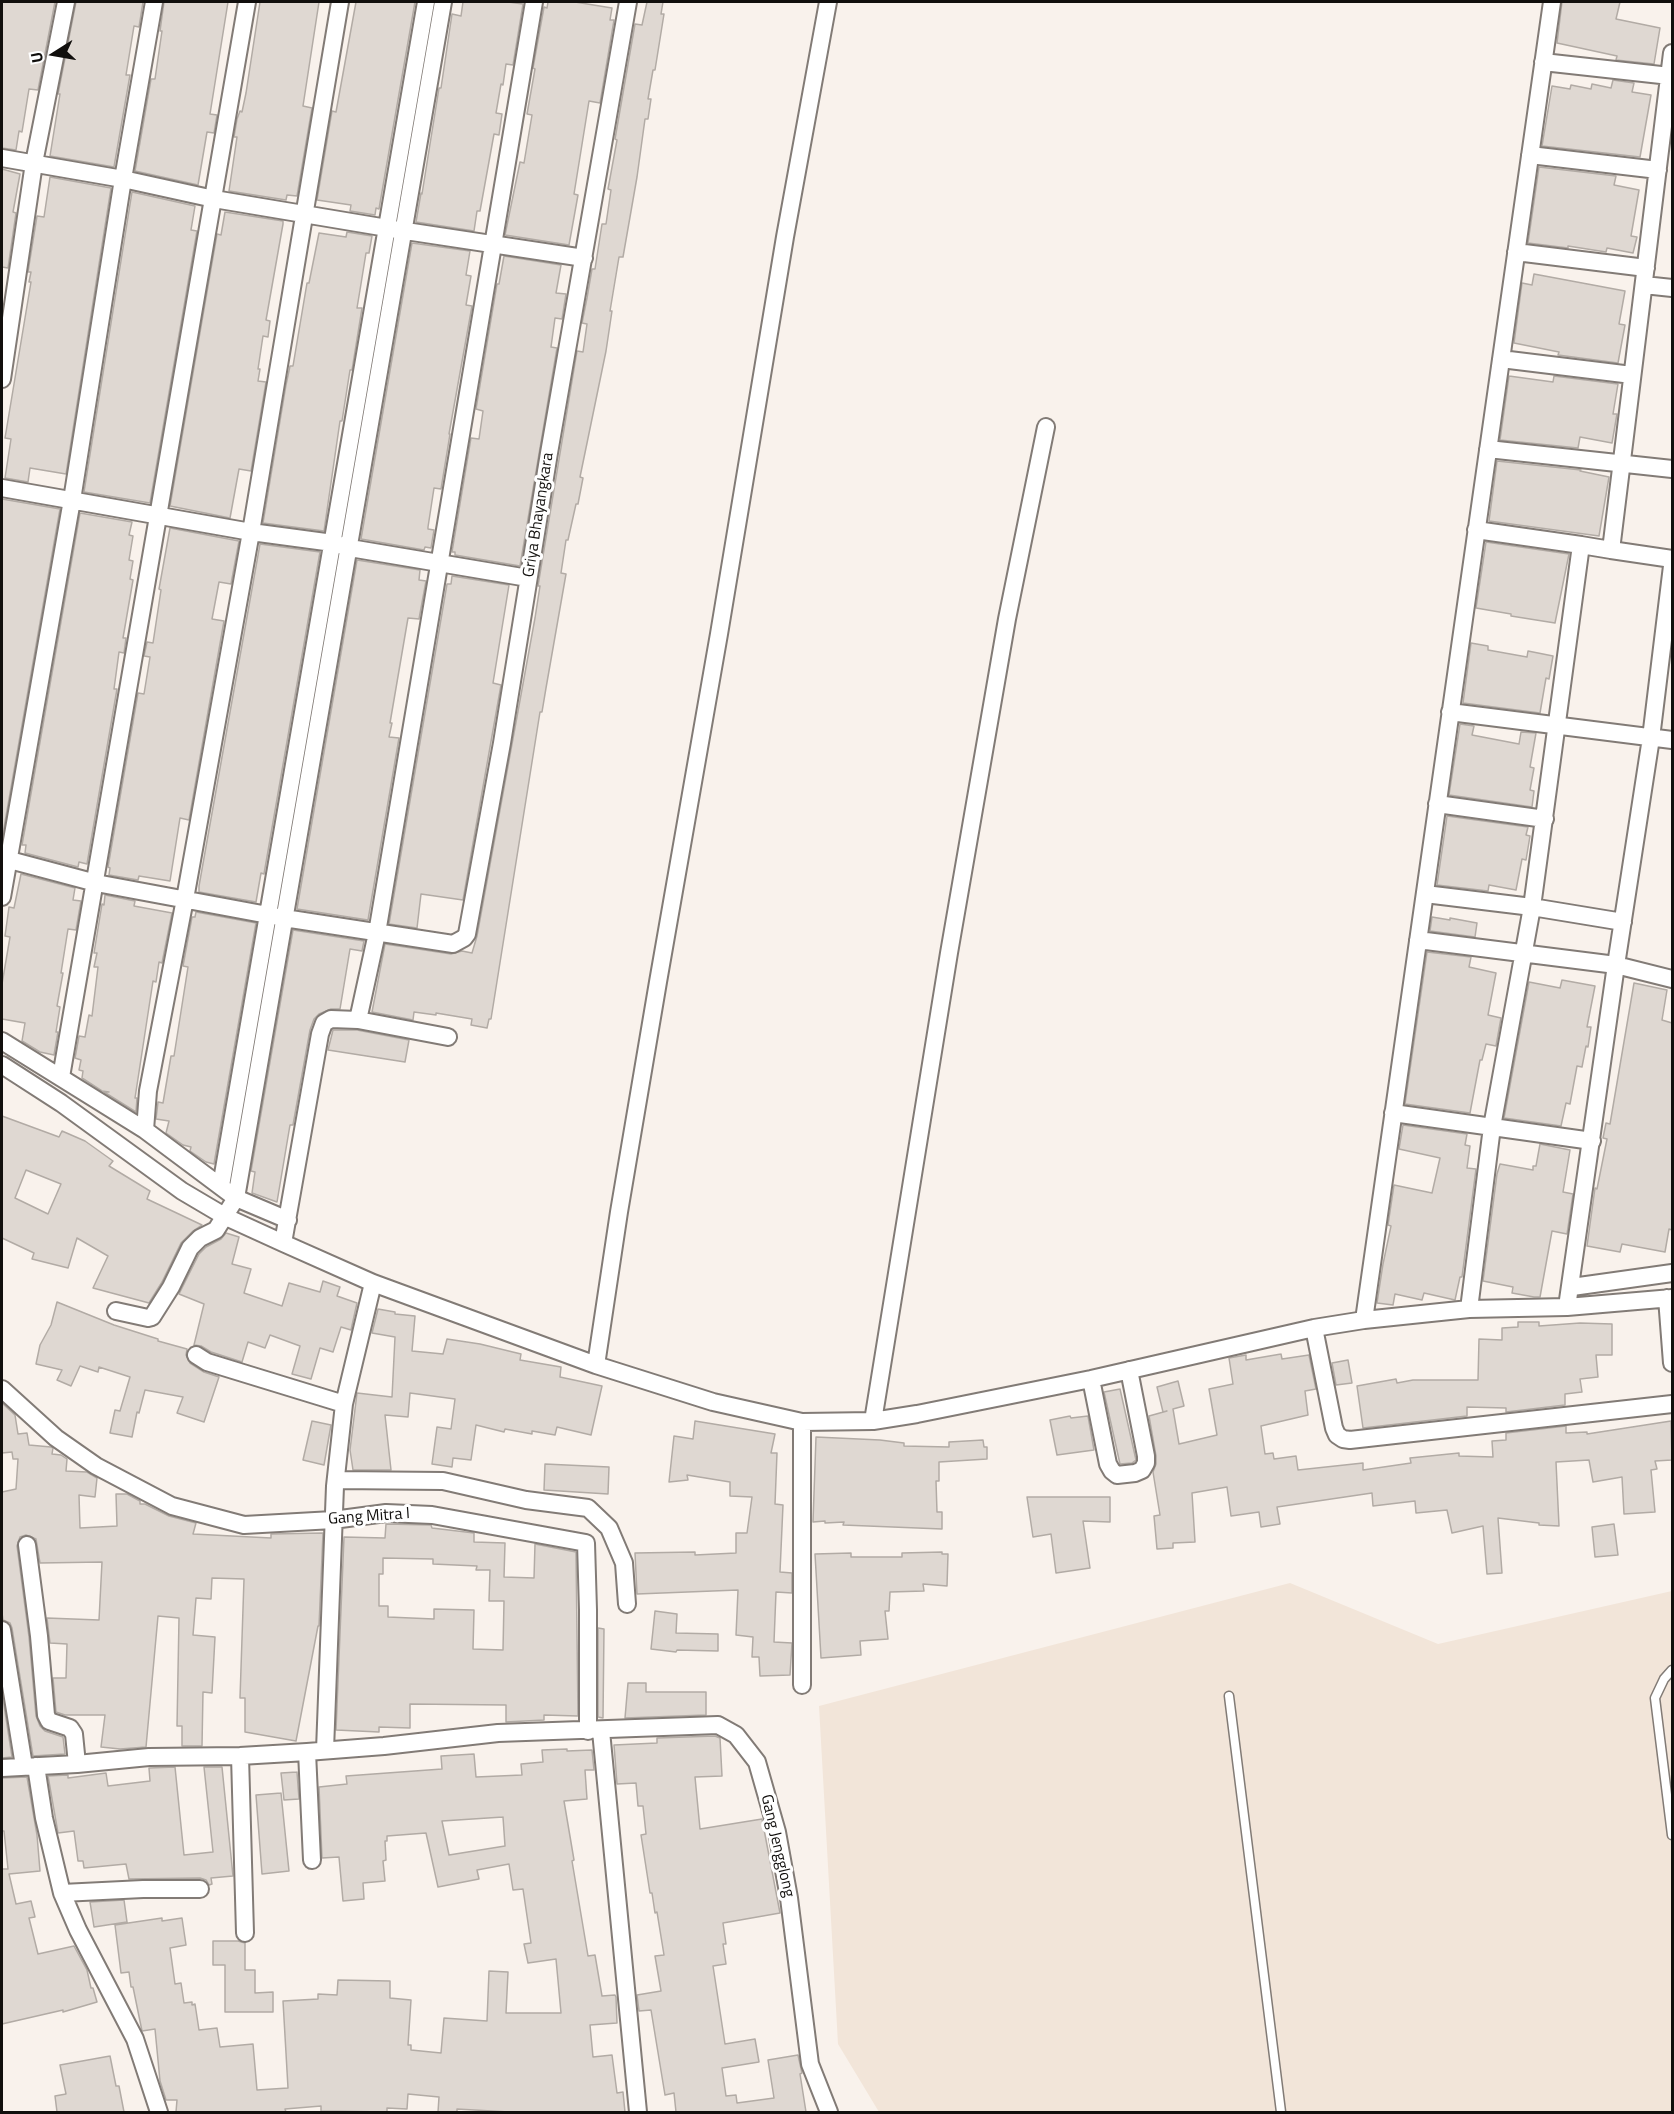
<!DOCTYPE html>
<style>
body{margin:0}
#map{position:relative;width:1674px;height:2114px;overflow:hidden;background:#f9f2ec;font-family:"Titillium Web",sans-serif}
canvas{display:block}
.frame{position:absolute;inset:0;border:3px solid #110f0d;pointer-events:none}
.north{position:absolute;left:24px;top:24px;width:60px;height:60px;-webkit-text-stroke:4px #fff;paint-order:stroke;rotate:259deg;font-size:16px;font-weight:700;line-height:24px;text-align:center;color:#110f0d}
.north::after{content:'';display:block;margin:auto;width:21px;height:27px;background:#110f0d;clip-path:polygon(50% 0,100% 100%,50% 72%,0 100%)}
</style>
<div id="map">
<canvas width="1674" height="2114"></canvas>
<div class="frame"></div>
<div class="north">U</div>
</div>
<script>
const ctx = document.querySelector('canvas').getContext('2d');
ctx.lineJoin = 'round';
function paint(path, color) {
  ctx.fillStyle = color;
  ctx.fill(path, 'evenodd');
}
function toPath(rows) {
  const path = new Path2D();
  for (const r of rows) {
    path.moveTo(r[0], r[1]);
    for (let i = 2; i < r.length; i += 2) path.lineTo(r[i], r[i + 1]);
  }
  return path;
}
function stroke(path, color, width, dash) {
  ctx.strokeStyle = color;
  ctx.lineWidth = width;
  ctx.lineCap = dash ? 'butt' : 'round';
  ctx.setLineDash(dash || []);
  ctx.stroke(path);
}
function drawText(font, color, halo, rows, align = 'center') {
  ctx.font = font + ' "Titillium Web",sans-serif';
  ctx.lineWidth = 6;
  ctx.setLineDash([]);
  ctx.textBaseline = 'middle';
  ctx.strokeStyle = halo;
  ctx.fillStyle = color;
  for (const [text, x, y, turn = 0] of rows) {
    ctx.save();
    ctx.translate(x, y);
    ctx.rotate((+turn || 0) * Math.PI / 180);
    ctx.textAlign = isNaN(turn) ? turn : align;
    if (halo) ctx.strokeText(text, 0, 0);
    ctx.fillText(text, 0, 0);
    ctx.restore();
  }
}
paint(toPath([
 [1290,1583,1438,1644,1672,1591,1672,2112,879,2112,838,2044,819,1706]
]), '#f2e5d9');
const building = toPath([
 [2,2,55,2,38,90,29,89,22,132,19,131,16,150,2,148,2,2],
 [76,2,143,2,139,27,134,26,126,75,130,75,114,167,50,156,60,94,58,94,76,2],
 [164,2,228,2,210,114,217,115,214,133,207,132,198,185,135,171,151,79,155,79,162,31,160,31,164,2],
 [260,2,319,2,303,106,312,108,297,196,287,195,286,200,229,191,237,137,234,137,237,119,240,111,242,112,246,93,260,2],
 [356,2,415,2,379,209,376,208,375,215,350,211,351,205,317,200,332,111,336,112,356,2],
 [463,2,508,2,523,4,513,65,506,64,503,85,501,84,496,113,502,114,499,135,494,134,480,211,477,211,474,231,416,222,421,193,422,194,439,88,441,88,452,14,461,16,463,2],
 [548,2,575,2,612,8,610,20,614,20,600,103,589,101,574,194,578,195,569,245,505,235,520,162,524,163,532,115,527,114,535,69,533,68,544,7,547,8,548,2],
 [647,2,663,2,661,14,664,14,655,70,653,70,648,99,651,99,648,119,645,119,637,177,623,257,619,257,610,311,612,311,606,351,580,477,583,478,578,504,576,504,568,540,566,540,561,573,566,574,546,688,542,712,540,712,491,1019,489,1019,487,1028,471,1025,472,1019,436,1013,436,1015,414,1012,413,1020,372,1012,385,944,451,954,462,951,472,953,477,936,535,618,540,586,538,586,577,351,583,352,587,324,582,323,587,298,592,269,595,269,602,224,606,224,611,190,608,189,617,140,615,139,635,24,642,25,647,2],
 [1562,2,1620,2,1616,19,1660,28,1654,64,1616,60,1617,56,1557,43,1562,2],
 [1613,80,1634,83,1632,92,1651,95,1640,157,1542,146,1552,86,1570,89,1571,85,1591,89,1592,84,1611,88,1613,80],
 [1539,167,1616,176,1614,185,1639,190,1631,236,1637,237,1633,253,1607,248,1606,252,1568,246,1568,248,1528,243,1539,167],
 [2,169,20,174,13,212,16,213,8,268,2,267,2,169],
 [50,177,111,188,66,474,30,468,28,482,5,478,11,439,5,438,31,282,29,282,31,272,28,272,37,216,44,217,50,177],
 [132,192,195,206,191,230,197,231,150,503,84,492,132,192],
 [225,212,283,221,283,224,266,320,270,321,268,337,263,336,258,369,260,369,258,381,266,382,251,471,239,469,230,518,170,506,217,234,221,235,225,212],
 [347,232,372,236,369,253,366,253,360,290,357,308,362,308,352,370,350,370,342,421,340,421,324,531,263,523,286,385,290,366,293,366,307,283,309,283,319,233,346,237,347,232],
 [412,243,470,251,466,275,471,276,466,305,472,306,449,434,450,434,441,489,434,488,428,527,428,529,434,530,431,548,425,547,424,550,361,539,412,243],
 [504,256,561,265,556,293,566,294,562,319,555,318,551,347,557,348,520,566,455,555,455,552,452,552,471,438,479,439,483,411,476,409,497,284,499,284,504,256],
 [1534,274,1625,291,1619,324,1625,325,1618,363,1558,355,1559,352,1514,343,1522,283,1532,285,1534,274],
 [1509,376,1553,382,1554,376,1618,384,1613,414,1617,414,1612,443,1580,437,1578,448,1500,440,1509,376],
 [1497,461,1581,470,1580,471,1609,477,1599,536,1489,521,1497,461],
 [2,499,60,509,2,839,2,499],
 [80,513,132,522,129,535,133,536,129,560,133,561,130,579,133,580,123,638,126,638,124,653,119,652,114,689,117,689,87,864,79,862,78,867,25,853,26,845,22,845,80,513],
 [170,528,239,541,231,584,219,582,212,619,224,621,189,820,180,818,170,881,139,876,138,880,109,875,110,868,108,867,138,693,144,694,150,657,144,656,147,642,153,643,161,590,159,589,170,528],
 [1486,542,1569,554,1555,623,1511,616,1511,614,1476,608,1486,542],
 [260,544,320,552,264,874,261,873,256,902,199,892,199,886,260,544],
 [357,560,420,570,419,580,426,581,419,619,408,618,390,723,392,723,389,737,399,738,368,920,297,909,357,560],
 [452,576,509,585,493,683,501,685,463,900,421,894,417,928,389,924,447,584,451,584,452,576],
 [1471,643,1488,646,1488,650,1527,657,1528,651,1553,656,1549,679,1546,678,1540,713,1463,703,1471,643],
 [1460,724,1474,726,1472,735,1519,744,1521,732,1536,733,1530,767,1534,768,1530,790,1534,791,1532,807,1449,795,1460,724],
 [1447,816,1528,827,1526,835,1530,836,1526,860,1522,859,1516,890,1489,885,1488,891,1437,885,1447,816],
 [21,874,75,888,73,900,81,901,76,930,68,929,61,973,63,973,57,1006,60,1007,56,1032,58,1032,54,1055,40,1052,22,1041,25,1023,2,1019,2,984,10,937,5,936,9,907,14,908,21,874],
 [105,895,135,901,134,906,172,913,162,963,159,962,156,982,153,981,135,1098,137,1098,136,1112,104,1092,109,1092,102,1091,82,1078,83,1071,79,1070,81,1060,75,1058,79,1036,85,1037,89,1015,92,1016,98,967,94,967,97,953,94,953,102,904,104,905,105,895],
 [196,912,256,923,214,1164,206,1162,190,1151,191,1147,183,1145,166,1133,169,1121,156,1119,158,1102,163,1103,171,1056,174,1056,188,967,183,966,192,917,195,917,196,912],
 [1432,917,1450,920,1450,918,1477,923,1475,937,1430,931,1432,917],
 [293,930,364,941,362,951,350,949,340,1009,331,1009,319,1014,314,1019,310,1030,293,1125,290,1125,277,1202,252,1193,255,1172,251,1171,293,930],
 [1427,952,1471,957,1469,967,1496,973,1488,1015,1501,1018,1496,1046,1486,1044,1482,1060,1480,1060,1470,1113,1405,1104,1427,952],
 [1562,980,1595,986,1587,1027,1591,1027,1588,1047,1586,1046,1582,1067,1577,1066,1570,1104,1566,1103,1561,1126,1504,1118,1529,982,1560,988,1562,980],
 [1634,983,1667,990,1662,1020,1672,1023,1672,1230,1669,1229,1665,1252,1622,1244,1620,1252,1587,1246,1595,1188,1597,1189,1607,1139,1603,1138,1606,1123,1610,1124,1634,983],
 [333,1030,357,1030,409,1040,405,1062,328,1050,333,1030],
 [2,1116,59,1137,62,1131,85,1141,113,1161,109,1166,150,1191,147,1199,202,1225,193,1231,181,1243,162,1282,149,1303,93,1288,108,1256,77,1238,68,1268,32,1259,34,1253,2,1238,2,1116],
 [26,1170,61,1184,48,1214,15,1198,26,1170],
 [1403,1125,1467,1134,1465,1145,1470,1146,1467,1168,1476,1169,1462,1277,1460,1277,1455,1300,1424,1293,1422,1300,1395,1294,1393,1305,1377,1303,1383,1264,1391,1226,1388,1225,1394,1185,1432,1193,1440,1158,1399,1149,1403,1125],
 [1540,1144,1570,1150,1563,1192,1573,1194,1567,1234,1552,1231,1540,1297,1534,1297,1512,1293,1513,1287,1483,1281,1497,1174,1500,1164,1533,1170,1533,1166,1536,1166,1540,1144],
 [226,1233,239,1237,232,1264,251,1269,244,1293,282,1306,289,1283,320,1292,323,1281,340,1287,337,1296,357,1303,351,1330,341,1327,333,1352,320,1348,311,1379,292,1374,300,1346,270,1335,265,1348,248,1342,242,1362,211,1352,201,1346,194,1345,204,1304,179,1294,199,1254,206,1247,221,1239,226,1233],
 [57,1302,114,1325,158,1339,158,1341,187,1349,186,1355,190,1363,204,1372,219,1377,204,1422,177,1413,183,1397,145,1390,139,1413,137,1412,132,1437,110,1433,115,1410,120,1411,130,1377,99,1367,98,1372,80,1366,71,1386,57,1380,62,1370,36,1364,40,1345,51,1325,57,1302],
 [378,1309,395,1312,395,1314,415,1316,412,1351,443,1354,447,1339,480,1344,521,1354,520,1360,561,1367,560,1377,602,1386,591,1435,557,1427,555,1435,532,1431,532,1434,505,1429,504,1432,476,1425,471,1460,453,1458,452,1467,432,1464,437,1427,451,1429,455,1399,410,1393,408,1417,385,1415,391,1470,353,1470,350,1450,357,1393,392,1397,395,1337,372,1333,378,1309],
 [1518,1322,1539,1322,1539,1326,1580,1323,1612,1324,1612,1355,1596,1355,1598,1377,1580,1379,1582,1392,1565,1394,1565,1405,1506,1412,1506,1408,1467,1407,1467,1416,1363,1428,1357,1386,1396,1379,1397,1383,1413,1380,1478,1380,1479,1339,1502,1340,1502,1328,1518,1327,1518,1322],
 [1281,1354,1282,1359,1309,1355,1316,1389,1305,1391,1308,1415,1261,1426,1265,1454,1273,1453,1274,1459,1296,1456,1298,1470,1363,1463,1363,1470,1411,1463,1410,1458,1459,1453,1459,1456,1493,1457,1492,1441,1506,1440,1506,1433,1566,1426,1566,1433,1587,1432,1587,1434,1671,1421,1672,1460,1655,1461,1657,1469,1651,1470,1655,1512,1624,1514,1622,1477,1593,1482,1589,1460,1556,1462,1559,1526,1539,1525,1539,1523,1498,1518,1502,1573,1487,1574,1483,1526,1452,1533,1447,1510,1416,1513,1415,1501,1373,1506,1372,1493,1277,1507,1280,1524,1261,1527,1259,1512,1231,1516,1227,1487,1192,1493,1195,1542,1173,1543,1173,1548,1157,1549,1154,1516,1160,1515,1153,1472,1156,1464,1156,1456,1149,1416,1167,1411,1163,1412,1157,1387,1178,1381,1184,1406,1173,1409,1179,1444,1217,1435,1209,1389,1233,1384,1229,1358,1246,1355,1246,1360,1281,1354],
 [1348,1360,1352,1383,1336,1385,1332,1363,1348,1360],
 [1120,1389,1136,1460,1132,1463,1120,1464,1104,1392,1120,1389],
 [2,1403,15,1415,18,1434,27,1433,29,1445,51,1447,53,1448,52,1454,61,1455,67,1459,66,1471,87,1472,97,1478,95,1497,79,1495,80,1528,117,1526,116,1494,127,1494,140,1501,140,1504,145,1504,169,1516,196,1523,193,1534,271,1538,271,1534,323,1533,319,1626,318,1626,296,1741,245,1732,245,1698,240,1698,244,1579,212,1578,211,1599,196,1598,193,1635,215,1637,212,1693,203,1692,202,1746,182,1746,182,1726,177,1726,179,1618,158,1616,146,1747,120,1749,101,1747,105,1715,65,1715,56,1712,53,1678,66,1678,67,1644,50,1643,47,1618,99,1620,102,1562,40,1563,36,1539,26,1535,20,1537,17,1546,29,1637,36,1716,40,1726,45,1731,63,1737,65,1754,33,1756,12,1628,10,1623,3,1620,2,1613,2,1492,16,1489,18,1459,13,1459,12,1452,2,1453,2,1403],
 [1070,1416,1071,1418,1088,1416,1094,1450,1057,1455,1050,1420,1070,1416],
 [312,1421,331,1425,324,1465,303,1460,312,1421],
 [695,1421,775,1434,771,1453,777,1453,775,1504,783,1505,780,1572,792,1573,792,1593,776,1592,774,1642,792,1643,790,1675,760,1676,759,1657,752,1657,753,1637,736,1635,738,1590,637,1594,635,1553,695,1552,695,1555,736,1553,736,1533,747,1533,752,1497,730,1496,730,1482,687,1475,688,1480,669,1482,674,1436,693,1439,695,1421],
 [816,1437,880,1440,904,1443,904,1446,949,1447,949,1442,983,1440,984,1447,987,1447,987,1459,939,1462,939,1481,936,1481,937,1512,942,1512,942,1529,843,1525,844,1522,825,1523,825,1521,813,1522,816,1437],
 [545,1464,609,1467,608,1494,544,1490,545,1464],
 [1027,1497,1110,1497,1110,1522,1083,1521,1090,1568,1056,1573,1051,1534,1033,1537,1027,1497],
 [386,1524,431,1525,432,1528,474,1533,474,1542,505,1543,504,1577,534,1578,535,1544,576,1552,578,1716,544,1715,544,1720,506,1722,506,1705,410,1704,410,1728,379,1727,379,1732,336,1730,344,1537,385,1538,386,1524],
 [383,1558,433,1559,433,1564,477,1566,476,1570,490,1570,489,1601,504,1601,503,1650,473,1649,474,1610,434,1609,434,1619,388,1617,388,1606,379,1606,379,1574,383,1574,383,1558],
 [1614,1524,1618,1555,1595,1557,1592,1527,1614,1524],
 [942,1552,942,1554,948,1554,947,1586,923,1584,924,1591,890,1592,889,1611,885,1611,888,1639,860,1641,861,1655,821,1658,815,1554,851,1553,851,1557,902,1557,902,1553,942,1552],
 [655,1611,677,1614,676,1633,718,1634,718,1651,677,1650,676,1652,651,1649,655,1611],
 [598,1628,604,1629,603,1718,598,1717,598,1628],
 [628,1683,646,1683,646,1692,706,1692,706,1715,625,1718,628,1683],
 [2,1693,12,1757,2,1758,2,1693],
 [715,1736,720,1738,722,1776,695,1777,700,1829,762,1819,780,1913,723,1923,726,1944,723,1944,726,1964,713,1966,725,2044,755,2039,759,2062,722,2068,726,2096,736,2095,737,2103,774,2098,768,2060,798,2055,802,2073,800,2074,806,2112,676,2112,674,2093,665,2095,651,2010,639,2011,637,1995,661,1991,655,1956,664,1955,657,1912,655,1913,652,1893,650,1893,641,1835,646,1834,643,1806,638,1806,636,1783,617,1784,614,1745,657,1743,657,1738,715,1736],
 [567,1749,567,1751,592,1750,594,1770,585,1770,587,1799,564,1801,574,1860,572,1861,588,1956,595,1955,602,1996,615,1995,616,1997,617,2023,590,2025,593,2057,612,2055,617,2093,623,2092,625,2112,509,2112,457,2109,457,2112,438,2112,439,2097,408,2094,407,2109,387,2108,387,2112,321,2111,321,2106,285,2109,286,2112,176,2112,177,2100,166,2100,160,2081,155,2029,142,2031,133,1987,131,1987,129,1972,121,1973,115,1925,162,1918,162,1921,182,1918,186,1945,170,1948,175,1984,181,1983,184,2003,192,2002,192,2005,195,2004,199,2030,217,2028,220,2047,253,2044,257,2090,288,2088,283,2001,318,1999,318,1994,337,1995,338,1980,390,1981,390,1998,411,2000,408,2045,411,2045,411,2050,441,2053,444,2018,487,2021,489,1971,508,1972,506,2013,561,2013,556,1959,528,1963,524,1944,531,1943,523,1889,513,1890,509,1864,477,1870,479,1879,438,1887,426,1833,387,1836,387,1841,385,1841,386,1860,383,1861,385,1881,363,1883,364,1899,343,1901,339,1857,322,1858,319,1787,347,1784,346,1776,442,1769,441,1756,474,1754,476,1777,522,1775,521,1764,543,1762,542,1750,567,1749],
 [503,1817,505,1846,449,1855,442,1821,503,1817],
 [175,1767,184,1855,213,1852,204,1767,222,1767,233,1876,211,1878,212,1884,209,1885,206,1880,200,1878,129,1879,126,1864,84,1868,83,1861,78,1861,74,1831,58,1833,48,1776,68,1775,68,1778,106,1773,108,1786,150,1781,149,1768,175,1767],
 [297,1772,299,1799,284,1800,281,1773,297,1772],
 [27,1777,37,1835,40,1871,9,1874,16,1904,31,1901,35,1917,29,1918,38,1954,74,1946,87,1970,91,1988,93,1988,97,2002,63,2012,63,2010,2,2024,2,1869,8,1869,4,1831,2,1831,2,1778,27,1777],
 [281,1793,289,1871,262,1874,256,1795,281,1793],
 [124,1900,127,1922,94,1927,90,1902,124,1900],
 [213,1941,238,1941,245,1943,245,1970,255,1970,255,1993,273,1992,273,2012,225,2012,225,1965,213,1965,213,1941],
 [110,2056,116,2086,119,2086,124,2112,57,2112,55,2096,66,2094,60,2065,110,2056]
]);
paint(building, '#dfd8d2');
stroke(building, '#b2aba5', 1.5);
const lane = toPath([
 [1672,1670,1664,1679,1655,1698,1672,1835],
 [1229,1696,1281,2112]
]);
const street = toPath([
 [1543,62,1670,76],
 [1530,155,1658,170],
 [2,158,123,179,214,199,399,230,584,258],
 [1516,252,1646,268],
 [1644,285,1672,288],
 [1501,359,1632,375],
 [2,379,34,163,66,2],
 [1488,449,1672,469],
 [2,488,251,532,333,543,350,548,528,578],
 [1476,530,1581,545],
 [1611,550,1672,559],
 [1450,712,1672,740],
 [1437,804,1545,819],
 [2,858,96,883,284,918,453,944,464,938,467,934,502,743,549,453,628,2],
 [1425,894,1532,907,1623,922],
 [2,897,72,500,123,179,154,2],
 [1418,940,1616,965,1672,979],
 [358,1020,377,933,534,2],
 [2,1041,145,1130,236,1198,288,1220],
 [2,1065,61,1103,182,1191,226,1217,283,1243,373,1283,596,1365,713,1402,802,1422,873,1421,917,1414,1091,1379,1314,1328,1364,1320,1469,1309,1567,1307,1672,1298],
 [61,1077,247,2],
 [1393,1113,1592,1141],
 [145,1130,148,1091,185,899,251,532,340,2],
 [221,1186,426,2],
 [283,1243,320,1034,324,1023,331,1019,358,1020,448,1037],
 [1572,1287,1672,1273],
 [1667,1298,1672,1363],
 [1567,1307,1616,965,1651,738,1672,566],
 [1469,1309,1492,1127,1532,907,1581,545,1611,550,1672,53],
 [116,1311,148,1318,152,1317,171,1287,190,1248,200,1238,216,1230,236,1198,443,2],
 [1364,1320,1552,2],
 [1314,1328,1334,1428,1337,1435,1343,1439,1350,1440,1672,1404],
 [196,1355,207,1362,344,1404],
 [596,1365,619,1212,658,982,719,634,785,237,828,2],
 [1091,1379,1108,1464,1112,1471,1117,1475,1135,1473,1142,1470,1146,1463,1146,1456,1129,1370],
 [2,1389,56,1438,96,1466,172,1506,244,1525,333,1520,386,1513,432,1515,586,1543,588,1610,588,1731],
 [873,1421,949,953,1007,619,1046,427],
 [802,1422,802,1685],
 [336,1480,443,1481,526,1500,588,1508,609,1528,624,1563,627,1604],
 [27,1545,39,1636,46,1715,49,1721,70,1728,74,1734,77,1764],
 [2,1630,24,1766],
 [601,1731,638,2112],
 [325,1750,335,1486,344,1404,373,1283],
 [307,1752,312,1860],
 [240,1756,245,1933],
 [36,1766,44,1818,62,1893,78,1930,135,2039,159,2112],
 [2,1768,77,1764,149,1757,240,1756,307,1752,384,1746,498,1733,718,1725,736,1735,757,1762,777,1832,789,1898,810,2064,829,2112],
 [62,1893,143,1889,200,1889]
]);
stroke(lane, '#827b76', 11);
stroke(street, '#827b76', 20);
stroke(lane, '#fff', 8);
stroke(street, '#fff', 16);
drawText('16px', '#110f0d', '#fff', [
 ["Griya Bhayangkara",539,515,-81],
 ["Gang Mitra I",369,1517,-4],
 ["Gang Jengglong",777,1846,77]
]);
</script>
